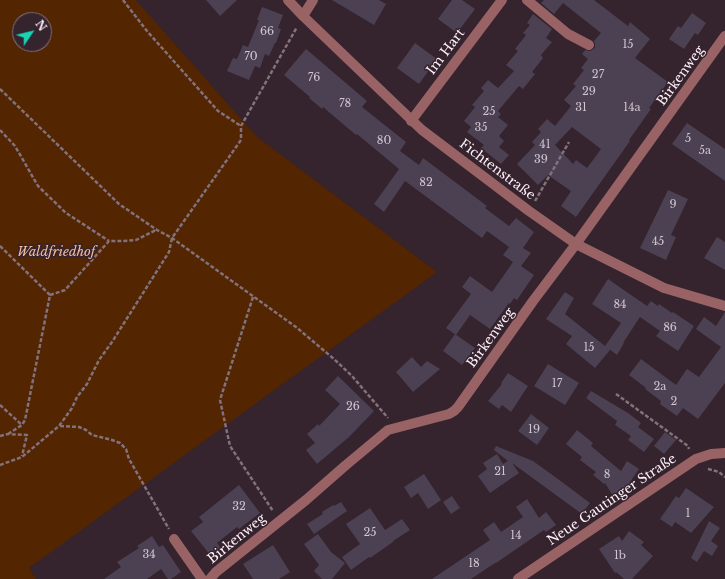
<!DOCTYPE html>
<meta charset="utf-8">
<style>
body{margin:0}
#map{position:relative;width:725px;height:579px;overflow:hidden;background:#35232e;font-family:"Libre Baskerville",serif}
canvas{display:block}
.north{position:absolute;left:12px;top:12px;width:40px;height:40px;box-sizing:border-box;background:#35232e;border:1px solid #85757f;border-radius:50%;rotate:55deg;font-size:11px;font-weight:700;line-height:16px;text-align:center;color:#fef1f8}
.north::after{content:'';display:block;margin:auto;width:14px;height:18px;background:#16d5b3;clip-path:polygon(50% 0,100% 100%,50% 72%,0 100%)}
</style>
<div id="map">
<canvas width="725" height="579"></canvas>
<div class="north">N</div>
</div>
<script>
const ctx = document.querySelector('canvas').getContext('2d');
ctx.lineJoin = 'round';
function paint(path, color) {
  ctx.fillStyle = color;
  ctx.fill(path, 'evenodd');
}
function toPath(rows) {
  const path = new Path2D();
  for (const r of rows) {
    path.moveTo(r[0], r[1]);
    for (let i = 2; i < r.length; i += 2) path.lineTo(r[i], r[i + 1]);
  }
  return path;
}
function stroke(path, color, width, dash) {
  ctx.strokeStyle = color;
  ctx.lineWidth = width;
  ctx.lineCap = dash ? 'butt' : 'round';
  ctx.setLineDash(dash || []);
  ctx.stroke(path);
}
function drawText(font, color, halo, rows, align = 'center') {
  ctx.font = font + ' "Libre Baskerville",serif';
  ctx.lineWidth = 3;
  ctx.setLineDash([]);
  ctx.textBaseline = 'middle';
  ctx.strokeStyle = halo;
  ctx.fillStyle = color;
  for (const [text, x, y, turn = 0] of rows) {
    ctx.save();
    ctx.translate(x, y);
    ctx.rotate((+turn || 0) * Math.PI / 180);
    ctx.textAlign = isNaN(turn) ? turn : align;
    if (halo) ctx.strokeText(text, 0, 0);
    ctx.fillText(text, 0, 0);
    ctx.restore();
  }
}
paint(toPath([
 [0,0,136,0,256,136,437,272,29,568,36,579,0,579],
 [20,20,44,20,44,44,20,44]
]), '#542501');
paint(toPath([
 [206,0,237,0,220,16],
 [332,0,379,0,386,4,374,25],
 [452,0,462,0,475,9,457,33,438,19],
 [544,0,594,0,628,26,630,22,650,39,635,58,668,82,649,108,651,109,629,140,630,141,576,217,561,206,571,191,548,175,538,185,517,164,535,145,532,142,541,132,538,129,547,119,555,126,571,106,564,100,576,86,573,84,584,70,581,68,588,59,582,54,585,50,590,51,595,48,595,44,594,41,601,33,563,3,554,14,541,3],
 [572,127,601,149,587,168,576,160,573,164,555,145],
 [262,7,283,15,278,28,281,29,276,43,275,43,269,56,265,54,260,68,255,66,249,80,227,71,233,58,237,59,243,45,248,47,259,20,257,20],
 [692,13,706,23,698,35,695,33,684,49,669,39,678,26,681,28],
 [533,14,552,29,546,38,552,42,541,55,543,58,532,72,535,74,523,89,519,86,498,111,501,114,498,117,508,125,499,136,504,141,499,147,509,155,501,164,481,148,484,145,467,132,471,127,464,121,475,107,472,105,484,91,481,88,488,80,498,88,514,71,506,65,518,51,515,49,526,35,523,33,530,25,527,23],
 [415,43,437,59,419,84,397,68],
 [306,49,367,101,362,107,406,142,400,151,419,165,423,158,487,206,485,208,509,226,516,218,534,232,523,248,531,253,521,266,534,275,517,300,514,298,510,304,509,303,490,329,470,315,456,335,446,328,471,294,462,287,470,276,492,292,513,262,503,255,509,247,487,231,482,238,405,181,384,212,374,204,399,169,357,134,356,135,323,107,322,109,309,98,310,97,284,75],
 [687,123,725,149,725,181,672,144],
 [668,190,688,199,671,235,676,237,666,260,640,248],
 [717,237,725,242,725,270,704,258],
 [608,279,647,306,651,301,658,306,659,304,672,313,673,312,694,326,678,351,656,336,660,331,640,317,623,343,624,343,617,355,609,349,610,350,595,368,566,344,572,336,546,319,565,292,574,298,565,314,605,346,621,323,592,304],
 [725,312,725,383,698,419,683,408,677,416,660,404,661,401,645,389,646,388,629,375,641,359,676,385,687,369,699,377,721,347,696,329,704,317,716,326],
 [455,334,475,348,462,365,443,351],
 [412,357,421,367,427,361,440,369,413,392,396,372],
 [548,364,579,383,565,405,534,386],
 [508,373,528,386,511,412,502,405,499,409,488,401,502,384,501,383],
 [338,376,374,411,349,437,317,464,306,450,315,443,307,434,318,424,319,426,340,404,325,390],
 [591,391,628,413,641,423,638,427,654,439,644,452,628,440,631,436,615,425,617,421,586,398],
 [531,414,549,428,537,445,518,431],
 [577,430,593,443,591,446,621,471,627,461,639,469,626,488,613,496,605,483,604,484,593,475,596,472,580,460,582,457,566,444],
 [665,432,676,440,664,454,654,446],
 [496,446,533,461,558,479,590,503,582,514,512,463,519,473,490,493,478,476,487,469,483,463,497,454,503,464,508,461,494,450],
 [424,474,441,500,428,509,418,493,411,498,404,487],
 [239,485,260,513,239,529,237,527,217,543,221,548,211,556,191,531,203,522,199,517],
 [686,488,714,507,691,533,675,522,672,527,660,519,676,496,679,498],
 [452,496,460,508,451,514,443,502],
 [527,499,539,518,546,512,556,525,546,532,544,530,496,563,495,563,471,579,432,579,490,540,483,530,494,522,501,532,523,517,516,507],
 [341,502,347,511,314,534,307,524,323,514,322,512,333,505,334,506],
 [370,508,385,530,402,519,410,530,393,541,393,542,370,558,369,557,351,570,342,557,360,544,346,524],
 [709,521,720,528,711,541,718,546,712,556,704,551,697,562,691,558],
 [629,531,644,542,641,545,653,556,632,579,624,579,616,572,615,573,599,549,619,536,622,541],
 [318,534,331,552,345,563,332,579,322,579,314,571,319,565,304,544],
 [152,536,159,547,163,545,181,572,171,579,168,579,161,569,147,579,104,579,121,567,117,562,139,548,137,546],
 [273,545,290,572,279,579,253,579,243,564]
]), '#4b4153');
stroke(toPath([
 [123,0,147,31,218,111,241,126],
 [0,89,119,204,157,230,172,238,296,327,334,359,352,376,388,418],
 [0,130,15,146,38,186,66,213,109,241],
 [535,201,569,142],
 [0,246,50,295,25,420,22,425,8,434],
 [50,295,65,290,109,241,123,241,136,240,156,230],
 [253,297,220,400,230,446,273,511],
 [616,394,688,446,689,449],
 [0,405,22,425],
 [60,426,79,427,86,430,92,435,112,440,120,443,126,449,129,459,169,529],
 [0,436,8,434,27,435,22,456],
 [0,465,22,457,59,426,72,408,77,397,87,384,99,360,112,342,169,252,172,238,241,140,241,126,297,27],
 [708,469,719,472,725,477]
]), '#82727c', 2.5, [4, 2]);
stroke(toPath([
 [288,0,303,16,422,130,529,211,576,244,664,288,725,306],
 [527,0,568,34,589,45],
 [303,16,313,0],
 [411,121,502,0],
 [174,539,202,579],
 [210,579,216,572,306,500,346,465,388,430,449,414,454,411,458,407,533,301,576,244,725,36],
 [518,579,696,459,711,454,725,453]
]), '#996365', 10);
drawText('11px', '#d1c5cf', null, [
 ["66",267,32],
 ["15",628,45],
 ["70",251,57],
 ["27",598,75],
 ["76",314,78],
 ["29",589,92],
 ["78",345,104],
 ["31",581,108],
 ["14a",632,108],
 ["25",489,112],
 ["35",481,128],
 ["5",688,139],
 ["80",384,141],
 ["41",545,145],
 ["5a",705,151],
 ["39",541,160],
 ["82",426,183],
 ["9",673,205],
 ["45",658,242],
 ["84",620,305],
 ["86",670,328],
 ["15",589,348],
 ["17",557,384],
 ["2a",660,387],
 ["2",674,402],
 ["26",353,407],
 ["19",534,430],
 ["21",500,472],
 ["8",607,475],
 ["32",239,507],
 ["1",688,514],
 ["25",370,533],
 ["14",516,536],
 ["34",149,555],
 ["1b",620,556],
 ["18",474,564]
]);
drawText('13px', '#fef1f8', '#35232e', [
 ["Im Hart",446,52,-53],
 ["Birkenweg",681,76,-54],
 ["Fichtenstraße",497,170,37],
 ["Birkenweg",491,338,-54],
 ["Neue Gautinger Straße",612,500,-34],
 ["Birkenweg",237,539,-39]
]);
drawText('italic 13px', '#f4bd9d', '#35232e', [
 ["Waldfriedhof",56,252]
]);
</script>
